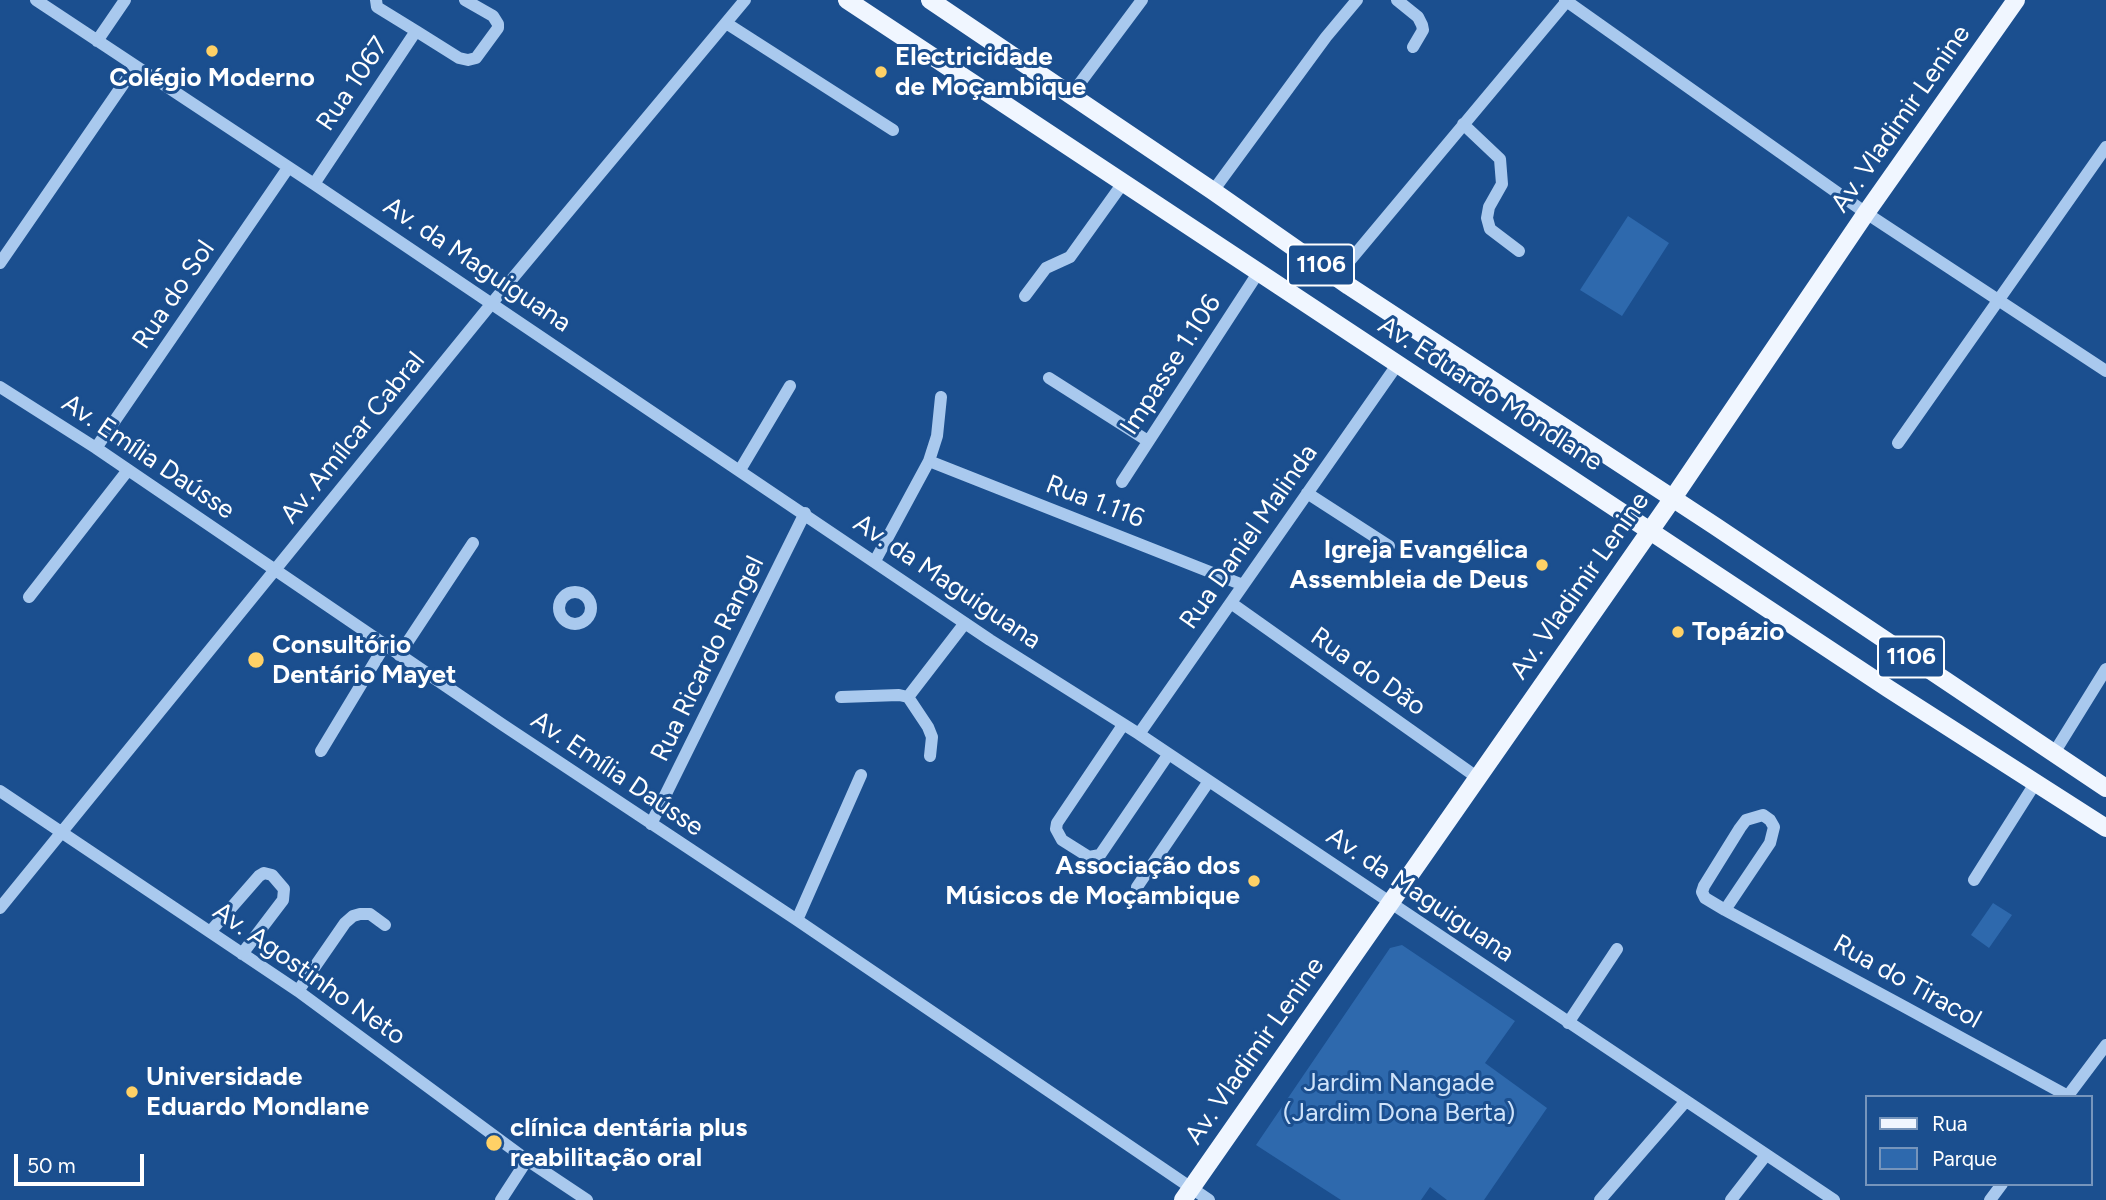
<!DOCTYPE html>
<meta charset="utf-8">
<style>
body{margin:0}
#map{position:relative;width:2106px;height:1200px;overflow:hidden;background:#1b4f8f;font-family:Figtree,sans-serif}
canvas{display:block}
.legend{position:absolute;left:1865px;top:1095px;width:228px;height:91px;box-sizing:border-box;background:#1b4f8f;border:2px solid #7695bc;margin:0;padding:9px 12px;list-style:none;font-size:21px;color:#fff}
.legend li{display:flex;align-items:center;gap:14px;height:35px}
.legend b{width:35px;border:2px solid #7695bc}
.scale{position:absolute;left:14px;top:1154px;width:130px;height:32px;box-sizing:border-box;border:4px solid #fff;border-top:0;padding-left:9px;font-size:21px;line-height:24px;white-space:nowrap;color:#fff;-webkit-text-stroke:5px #1b4f8f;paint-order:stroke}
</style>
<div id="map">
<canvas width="2106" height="1200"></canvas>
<ul class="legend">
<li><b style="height:9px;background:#f0f6ff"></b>Rua</li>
<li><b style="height:19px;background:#2e69ad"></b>Parque</li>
</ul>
<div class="scale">50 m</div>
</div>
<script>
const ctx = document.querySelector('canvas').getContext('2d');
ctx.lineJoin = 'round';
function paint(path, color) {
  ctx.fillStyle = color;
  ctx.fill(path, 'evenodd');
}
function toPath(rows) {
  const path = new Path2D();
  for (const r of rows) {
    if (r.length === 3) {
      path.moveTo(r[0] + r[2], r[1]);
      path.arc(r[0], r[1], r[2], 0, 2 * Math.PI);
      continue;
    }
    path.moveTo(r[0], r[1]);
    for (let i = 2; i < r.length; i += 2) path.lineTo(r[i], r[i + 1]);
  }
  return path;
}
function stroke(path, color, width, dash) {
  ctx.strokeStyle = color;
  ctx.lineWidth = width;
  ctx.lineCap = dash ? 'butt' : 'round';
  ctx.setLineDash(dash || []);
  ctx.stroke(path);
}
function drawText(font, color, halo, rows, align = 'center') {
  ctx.font = font + ' Figtree,sans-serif';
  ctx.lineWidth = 6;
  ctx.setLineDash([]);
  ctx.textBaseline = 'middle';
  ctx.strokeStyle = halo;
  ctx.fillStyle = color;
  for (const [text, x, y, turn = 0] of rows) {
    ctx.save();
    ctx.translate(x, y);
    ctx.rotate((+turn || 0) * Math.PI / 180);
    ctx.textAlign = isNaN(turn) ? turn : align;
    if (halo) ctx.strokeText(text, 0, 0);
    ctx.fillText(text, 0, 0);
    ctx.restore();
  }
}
paint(toPath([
 [1628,216,1669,243,1622,316,1580,290],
 [1993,903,2012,915,1989,948,1971,935],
 [1402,945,1515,1021,1485,1063,1547,1108,1484,1200,1447,1200,1430,1187,1421,1200,1341,1200,1256,1145,1390,948]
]), '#2e69ad');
stroke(toPath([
 [36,0,314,184,990,640,1139,734,1834,1200],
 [376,0,377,7,416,31],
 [1397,0,1418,17,1422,25,1423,30,1413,47],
 [1565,0,1866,213,2106,371],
 [726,23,893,130],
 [97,41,125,0],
 [1071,95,1142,0],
 [1463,124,1500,159,1502,184,1489,207,1487,218,1490,229,1519,251],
 [314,184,416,31,459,58,468,60,476,58,498,28,498,24,493,16,465,0],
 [1213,191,1326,37,1357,0],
 [0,263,135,67],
 [1337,276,1567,1],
 [1025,296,1046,268,1070,257,1123,183],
 [1049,378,1148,441],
 [0,387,96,448,503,725,797,920,1209,1200],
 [1898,443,2106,147],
 [96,448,288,168],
 [929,461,1243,585],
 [740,470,790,386],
 [1122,482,1258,273],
 [1307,493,1389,546],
 [875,561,929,461,937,436,941,397],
 [575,608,16],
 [29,597,128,470],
 [1231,603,1478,778],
 [399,655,473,543],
 [841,697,899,695,908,697,928,727,932,737,930,756],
 [908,697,965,623],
 [1123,725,1057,823,1056,829,1062,840,1089,857,1100,855,1168,755],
 [1139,734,1397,365],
 [321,751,385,645],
 [2054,753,2106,669],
 [0,791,298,991,527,1160,587,1200],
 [651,824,805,513],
 [1974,880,2036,782],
 [1137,887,1209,781],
 [0,908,492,303,745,0],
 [1725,910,1770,843,1774,827,1770,820,1763,815,1746,820,1740,828,1704,886,1702,892,1705,898,1725,910,1903,1006,2068,1096],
 [797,920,861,775],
 [210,932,259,876,264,873,272,875,284,889,283,900,242,954],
 [298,991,345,923,353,916,360,914,370,914,385,925],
 [1568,1023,1617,949],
 [2067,1097,2106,1045],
 [501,1200,527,1160],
 [1600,1200,1685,1102],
 [1731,1200,1766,1155],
 [1990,1200,2002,1184]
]), '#a9c9ee', 12);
stroke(toPath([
 [847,0,1889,689,2106,828],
 [930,0,1213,191,1349,286,1715,526,2106,788],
 [1183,1200,1673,498,1866,213,2016,0]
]), '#f0f6ff', 18);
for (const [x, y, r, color] of [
 [212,51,7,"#ffd166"],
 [881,72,7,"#ffd166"],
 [1542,565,7,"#ffd166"],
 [1678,632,7,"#ffd166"],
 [256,660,9,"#ffd166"],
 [1254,881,7,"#ffd166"],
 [132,1092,7,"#ffd166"],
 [494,1143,9,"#ffd166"]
]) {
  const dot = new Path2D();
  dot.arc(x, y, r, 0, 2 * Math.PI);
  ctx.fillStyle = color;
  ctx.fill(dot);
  stroke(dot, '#1b4f8f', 2.5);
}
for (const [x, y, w] of [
 [1321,265,66],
 [1911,657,66]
]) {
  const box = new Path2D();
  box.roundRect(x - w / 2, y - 20.5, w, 41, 5);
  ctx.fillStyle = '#1b4f8f';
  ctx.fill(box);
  stroke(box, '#fff', 2);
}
drawText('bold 24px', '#fff', null, [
 ["1106",1321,265],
 ["1106",1911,657]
]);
drawText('bold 26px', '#fff', '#1b4f8f', [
 ["Electricidade",895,57],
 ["de Moçambique",895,87],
 ["Colégio Moderno",212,78,"center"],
 ["Igreja Evangélica",1528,550,"right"],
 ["Assembleia de Deus",1528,580,"right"],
 ["Topázio",1692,632],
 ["Consultório",272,645],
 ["Dentário Mayet",272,675],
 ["Associação dos",1240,866,"right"],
 ["Músicos de Moçambique",1240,896,"right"],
 ["Universidade",146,1077],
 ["Eduardo Mondlane",146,1107],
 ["clínica dentária plus",510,1128],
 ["reabilitação oral",510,1158]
], 'left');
drawText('26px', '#fff', '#1b4f8f', [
 ["Rua 1067",353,84,-56],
 ["Av. Vladimir Lenine",1901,119,-55],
 ["Av. da Maguiguana",477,265,34],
 ["Rua do Sol",174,295,-56],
 ["Impasse 1.106",1171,365,-57],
 ["Av. Eduardo Mondlane",1490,394,33],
 ["Av. Amílcar Cabral",353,438,-51],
 ["Av. Emília Daússe",148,457,34],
 ["Rua 1.116",1095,502,21],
 ["Rua Daniel Malinda",1249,537,-55],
 ["Av. da Maguiguana",947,582,34],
 ["Av. Vladimir Lenine",1580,586,-55],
 ["Rua Ricardo Rangel",708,659,-64],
 ["Rua do Dão",1368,672,35],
 ["Av. Emília Daússe",617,774,34],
 ["Av. da Maguiguana",1420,895,34],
 ["Av. Agostinho Neto",309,974,35],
 ["Rua do Tiracol",1907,982,29],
 ["Av. Vladimir Lenine",1255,1051,-55]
]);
drawText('26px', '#cfe3fa', '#1b4f8f', [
 ["Jardim Nangade",1399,1083],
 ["(Jardim Dona Berta)",1399,1113]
]);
</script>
